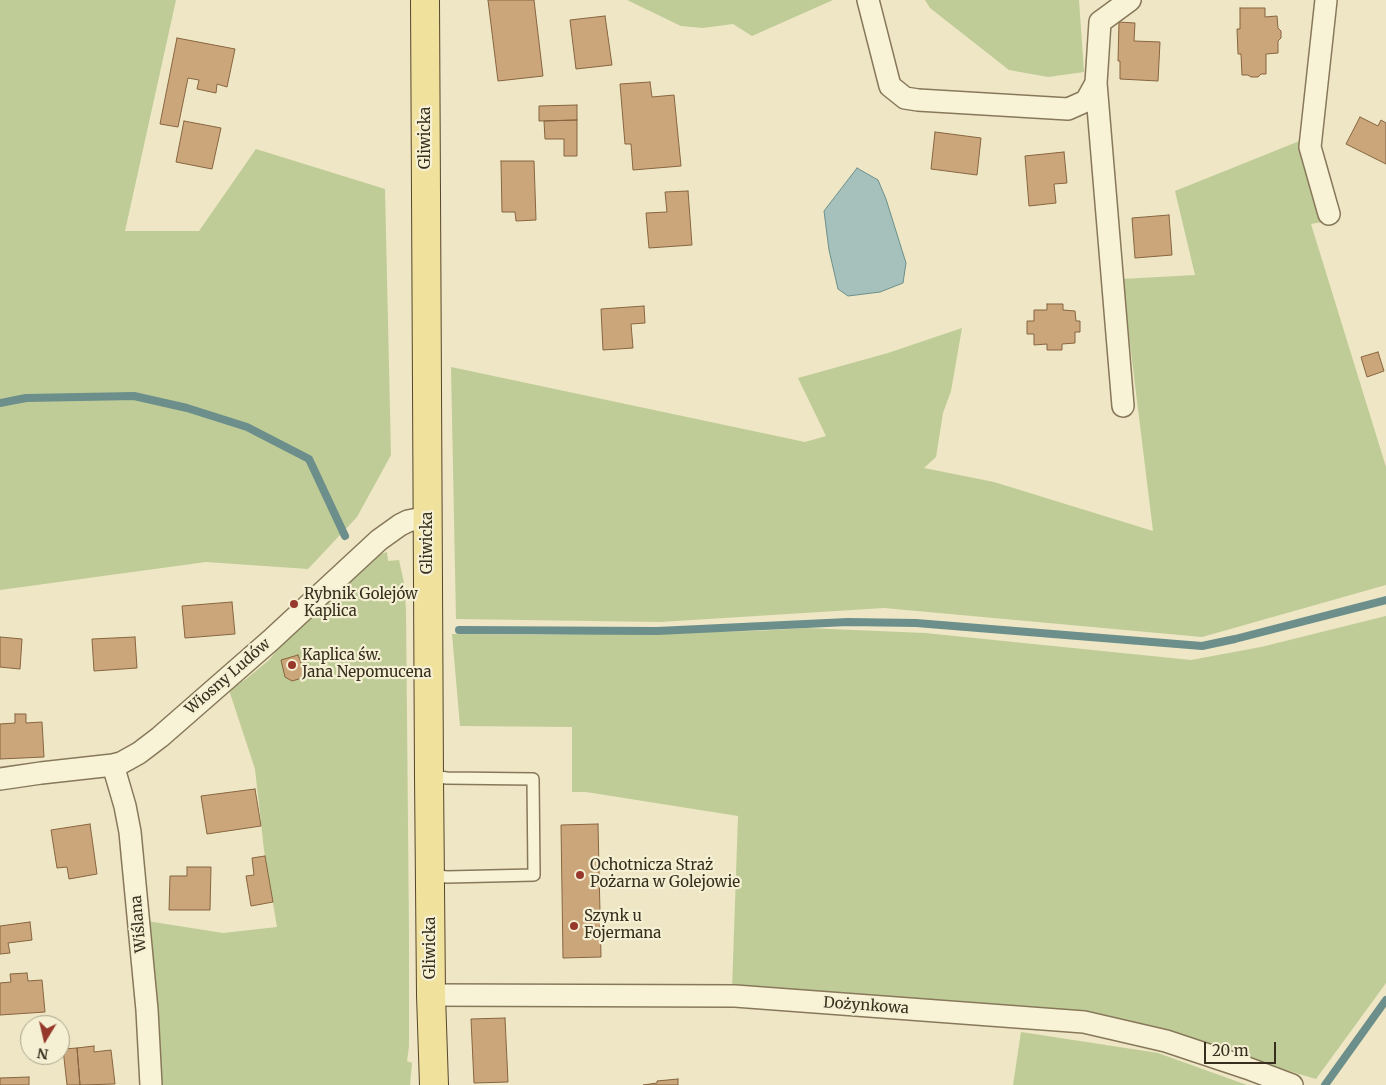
<!DOCTYPE html>
<meta charset="utf-8">
<style>
body{margin:0}
#map{position:relative;width:1386px;height:1085px;overflow:hidden;background:#eee6c4;font-family:Merriweather,serif}
canvas{display:block}
.north{position:absolute;left:20px;top:1015px;width:50px;height:50px;box-sizing:border-box;background:#f5f0d3;border:1px solid #a9a28b;border-radius:50%;rotate:189deg;font-size:14px;font-weight:700;line-height:20px;text-align:center;color:#382e1e}
.north::after{content:'';display:block;margin:auto;width:18px;height:22px;background:#96382b;clip-path:polygon(50% 0,100% 100%,50% 72%,0 100%)}
.scale{position:absolute;left:1204px;top:1042px;width:72px;height:22px;box-sizing:border-box;border:2px solid #382e1e;border-top:0;padding-left:6px;font-size:15px;line-height:18px;white-space:nowrap;color:#382e1e;-webkit-text-stroke:4px #f5f0d3;paint-order:stroke}
</style>
<div id="map">
<canvas width="1386" height="1085"></canvas>
<div class="north">N</div>
<div class="scale">20 m</div>
</div>
<script>
const ctx = document.querySelector('canvas').getContext('2d');
ctx.lineJoin = 'round';
function paint(path, color) {
  ctx.fillStyle = color;
  ctx.fill(path, 'evenodd');
}
function toPath(rows) {
  const path = new Path2D();
  for (const r of rows) {
    path.moveTo(r[0], r[1]);
    for (let i = 2; i < r.length; i += 2) path.lineTo(r[i], r[i + 1]);
  }
  return path;
}
function stroke(path, color, width, dash) {
  ctx.strokeStyle = color;
  ctx.lineWidth = width;
  ctx.lineCap = dash ? 'butt' : 'round';
  ctx.setLineDash(dash || []);
  ctx.stroke(path);
}
function drawText(font, color, halo, rows, align = 'center') {
  ctx.font = font + ' Merriweather,serif';
  ctx.lineWidth = 4.5;
  ctx.setLineDash([]);
  ctx.textBaseline = 'middle';
  ctx.strokeStyle = halo;
  ctx.fillStyle = color;
  for (const [text, x, y, turn = 0] of rows) {
    ctx.save();
    ctx.translate(x, y);
    ctx.rotate((+turn || 0) * Math.PI / 180);
    ctx.textAlign = isNaN(turn) ? turn : align;
    if (halo) ctx.strokeText(text, 0, 0);
    ctx.fillText(text, 0, 0);
    ctx.restore();
  }
}
paint(toPath([
 [0,0,176,0,125,231,199,231,256,149,385,189,391,455,357,517,308,569,206,562,0,590],
 [627,0,833,0,752,36,733,24,703,28,681,26],
 [925,0,1079,0,1084,72,1048,77,1009,70,930,8],
 [1302,140,1322,222,1311,224,1386,467,1386,585,1202,637,884,608,660,622,456,619,451,367,805,442,826,436,798,378,888,353,962,328,951,391,943,413,936,457,924,468,994,482,1153,531,1122,279,1195,275,1175,191],
 [387,552,388,561,399,560,404,583,406,610,409,933,409,1046,407,1061,412,1063,410,1085,158,1085,147,921,223,933,277,927,264,850,255,769,229,690,246,679,269,660,282,644,310,619,360,569,378,555],
 [1386,616,1386,983,1316,1079,1096,1014,732,990,738,816,586,792,572,792,572,727,460,726,452,634,536,635,755,631,807,628,925,633,1191,660,1261,647],
 [1021,1032,1158,1053,1247,1085,1013,1085]
]), '#bfcc97');
const water = toPath([
 [857,168,878,180,886,199,906,263,903,283,880,292,848,296,838,289,829,250,824,211,857,168]
]);
paint(water, '#a6c1bc');
stroke(water, '#6c8f8b', 1);
stroke(toPath([
 [0,403,26,398,134,396,187,408,247,427,309,459,345,536],
 [459,630,657,631,848,622,916,623,1202,646,1235,639,1386,600],
 [1325,1085,1386,1000]
]), '#6c8f8b', 8);
const building = toPath([
 [488,0,534,0,543,76,498,81,488,0],
 [1240,8,1265,8,1265,17,1277,16,1278,28,1281,31,1281,38,1278,41,1278,53,1266,54,1266,74,1261,74,1258,77,1251,77,1248,75,1242,75,1241,54,1238,54,1237,29,1240,29,1240,8],
 [605,16,612,65,576,69,570,20,605,16],
 [1119,22,1135,23,1134,41,1160,42,1158,81,1120,79,1120,61,1118,61,1119,22],
 [177,38,235,49,227,87,217,84,216,93,197,89,199,80,188,78,178,127,160,124,177,38],
 [650,82,652,97,674,95,681,166,633,170,631,144,625,144,620,84,650,82],
 [577,105,577,120,539,121,539,106,577,105],
 [1360,117,1378,126,1381,120,1386,123,1386,164,1346,144,1360,117],
 [577,120,577,156,564,156,564,139,545,139,544,121,577,120],
 [184,121,221,128,212,169,176,162,184,121],
 [935,132,981,138,977,175,931,169,935,132],
 [1064,152,1067,183,1054,184,1056,203,1029,206,1025,156,1064,152],
 [501,161,534,161,536,220,516,221,515,212,502,212,501,161],
 [688,191,692,245,649,248,646,213,667,212,665,192,688,191],
 [1169,215,1172,255,1135,258,1132,218,1169,215],
 [1047,304,1063,304,1063,310,1075,311,1076,321,1080,321,1080,332,1075,332,1075,343,1062,344,1062,350,1047,350,1047,344,1034,345,1034,334,1027,334,1027,321,1034,321,1034,310,1047,310,1047,304],
 [644,306,645,323,631,324,633,348,603,350,601,309,644,306],
 [1378,352,1384,371,1367,377,1361,357,1378,352],
 [232,602,235,634,185,638,182,606,232,602],
 [0,637,22,639,20,669,0,667,0,637],
 [135,637,137,668,94,671,92,639,135,637],
 [298,655,304,670,302,678,292,681,285,677,281,660,298,655],
 [15,714,26,714,26,723,42,722,44,757,0,759,0,724,15,723,15,714],
 [255,789,261,826,207,834,201,796,255,789],
 [90,824,97,874,69,879,67,867,57,868,51,830,90,824],
 [598,824,601,957,563,958,561,825,598,824],
 [265,856,273,902,251,906,246,876,254,875,252,858,265,856],
 [187,867,211,867,210,910,169,910,170,876,187,876,187,867],
 [30,922,32,940,8,943,10,953,0,954,0,926,30,922],
 [27,973,28,981,42,980,45,1012,0,1015,0,983,11,982,10,974,27,973],
 [505,1018,508,1082,474,1083,471,1019,505,1018],
 [94,1046,94,1052,111,1050,115,1084,80,1085,77,1048,94,1046],
 [77,1048,80,1085,67,1085,63,1049,77,1048],
 [29,1077,29,1085,0,1085,0,1078,29,1077],
 [678,1079,678,1085,643,1085,657,1083,657,1081,678,1079]
]);
paint(building, '#cba67a');
stroke(building, '#876540', 1);
const lane = toPath([
 [429,776,447,778,533,779,534,875,447,877,430,875]
]);
const street = toPath([
 [868,0,890,86,905,98,918,100,1068,109,1086,101,1096,83],
 [1326,0,1310,147,1329,214],
 [1123,406,1096,83,1100,22,1130,0],
 [113,765,125,806,130,832,147,1010,151,1085],
 [0,779,41,773,113,765,121,763,139,753,160,737,271,640,379,540,400,525,408,521,428,517],
 [431,995,735,996,1084,1022,1166,1041,1247,1068,1292,1085]
]);
const primary = toPath([
 [425,0,429,776,431,995,434,1085]
]);
stroke(lane, '#88785a', 14);
stroke(street, '#88785a', 24);
stroke(primary, '#56462e', 30);
stroke(lane, '#f8f3d7', 11);
stroke(street, '#f8f3d7', 21);
stroke(primary, '#f0e19c', 28);
for (const [x, y, r, color] of [
 [294,604,5,"#96382b"],
 [292,665,5,"#96382b"],
 [580,875,5,"#96382b"],
 [574,926,5,"#96382b"]
]) {
  const dot = new Path2D();
  dot.arc(x, y, r, 0, 2 * Math.PI);
  ctx.fillStyle = color;
  ctx.fill(dot);
  stroke(dot, '#f5f0d3', 2);
}
drawText('15px', '#382e1e', '#f5f0d3', [
 ["Gliwicka",426,138,-90],
 ["Gliwicka",428,543,-90],
 ["Wiosny Ludów",228,677,-41],
 ["Wiślana",139,924,-95],
 ["Gliwicka",431,948,-90],
 ["Dożynkowa",866,1006,4]
]);
drawText('15px', '#382e1e', '#f5f0d3', [
 ["Rybnik Golejów",304,595],
 ["Kaplica",304,612],
 ["Kaplica św.",302,656],
 ["Jana Nepomucena",302,673],
 ["Ochotnicza Straż",590,866],
 ["Pożarna w Golejowie",590,883],
 ["Szynk u",584,917],
 ["Fojermana",584,934]
], 'left');
</script>
